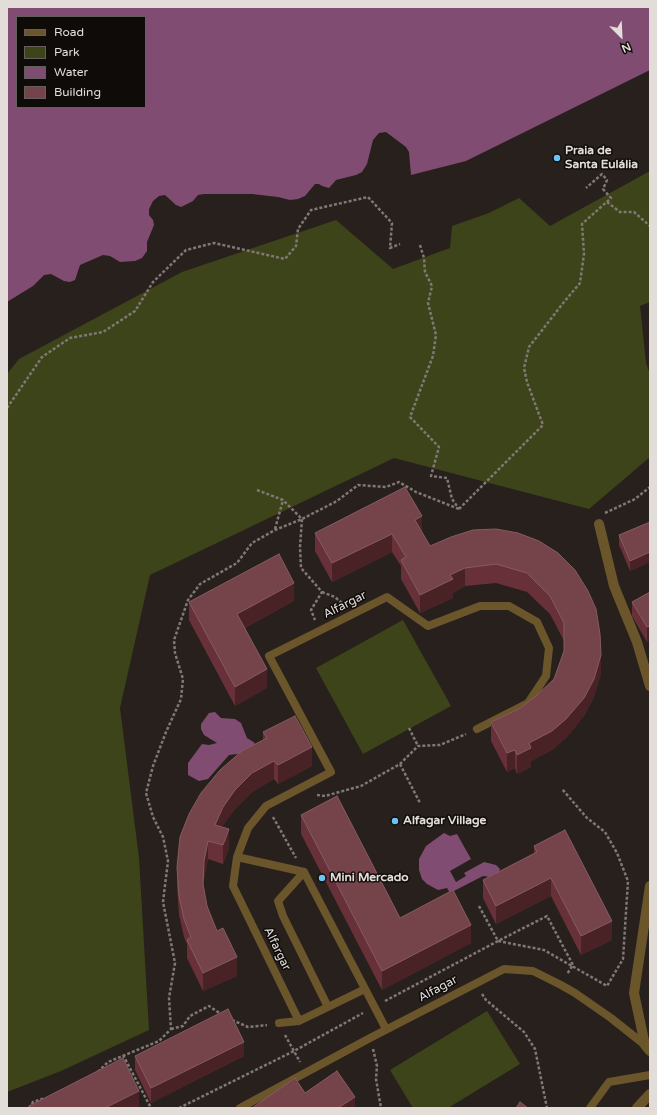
<!DOCTYPE html>
<meta charset="utf-8">
<style>
body{margin:0}
#map{position:relative;width:657px;height:1115px;overflow:hidden;background:#28201c;font-family:"Varela Round",sans-serif}
canvas{display:block}
.frame{position:absolute;inset:0;border:8px solid #e3ddda;pointer-events:none}
.legend{position:absolute;left:16px;top:16px;width:130px;height:92px;box-sizing:border-box;background:#0e0b09;border:1px solid #635f5d;margin:0;padding:5px 7px;list-style:none;font-size:12px;color:#e3ddda}
.legend li{display:flex;align-items:center;gap:8px;height:20px}
.legend b{width:20px;border:1px solid #635f5d}
.north{position:absolute;left:601px;top:16px;width:40px;height:40px;-webkit-text-stroke:3px #0e0b09;paint-order:stroke;rotate:156deg;font-size:11px;font-weight:700;line-height:16px;text-align:center;color:#e3ddda}
.north::after{content:'';display:block;margin:auto;width:14px;height:18px;background:#e3ddda;clip-path:polygon(50% 0,100% 100%,50% 72%,0 100%)}
</style>
<div id="map">
<canvas width="657" height="1115"></canvas>
<div class="frame"></div>
<ul class="legend">
<li><b style="height:5px;background:#6b552a"></b>Road</li>
<li><b style="height:11px;background:#3e441a"></b>Park</li>
<li><b style="height:11px;background:#814c72"></b>Water</li>
<li><b style="height:11px;background:#75434a"></b>Building</li>
</ul>
<div class="north">N</div>
</div>
<script>
const ctx = document.querySelector('canvas').getContext('2d');
ctx.lineJoin = 'round';
function paint(path, color) {
  ctx.fillStyle = color;
  ctx.fill(path, 'evenodd');
}
function toPath(rows) {
  const path = new Path2D();
  for (const r of rows) {
    path.moveTo(r[0], r[1]);
    for (let i = 2; i < r.length; i += 2) path.lineTo(r[i], r[i + 1]);
  }
  return path;
}
function stroke(path, color, width, dash) {
  ctx.strokeStyle = color;
  ctx.lineWidth = width;
  ctx.lineCap = dash ? 'butt' : 'round';
  ctx.setLineDash(dash || []);
  ctx.stroke(path);
}
function drawText(font, color, halo, rows, align = 'center') {
  ctx.font = font + ' "Varela Round",sans-serif';
  ctx.lineWidth = 3;
  ctx.setLineDash([]);
  ctx.textBaseline = 'middle';
  ctx.strokeStyle = halo;
  ctx.fillStyle = color;
  for (const [text, x, y, turn = 0] of rows) {
    ctx.save();
    ctx.translate(x, y);
    ctx.rotate((+turn || 0) * Math.PI / 180);
    ctx.textAlign = isNaN(turn) ? turn : align;
    if (halo) ctx.strokeText(text, 0, 0);
    ctx.fillText(text, 0, 0);
    ctx.restore();
  }
}
paint(toPath([
 [650,171,650,302,640,306,646,363,650,374,650,457,589,509,394,458,150,575,120,708,139,858,149,1030,61,1071,7,1092,7,374,19,359,182,272,336,220,393,269,450,248,452,226,489,213,519,198,550,226],
 [403,620,451,706,363,754,316,668],
 [487,1011,520,1064,448,1108,413,1108,390,1070]
]), '#3e441a');
paint(toPath([
 [7,7,650,7,650,70,466,161,411,175,409,152,406,147,386,132,379,133,373,140,367,164,362,172,356,175,336,180,329,188,322,186,319,184,315,184,305,196,298,199,290,200,278,197,252,194,204,194,198,195,193,201,181,207,176,205,165,195,159,196,153,201,149,209,149,215,153,220,154,225,147,242,147,251,142,258,135,261,120,262,110,256,103,255,80,265,75,280,70,282,64,281,51,274,44,275,33,286,7,302],
 [17,17,145,17,145,107,17,107],
 [215,712,221,718,235,719,241,723,247,738,255,743,246,753,229,755,208,779,199,781,188,775,188,763,202,744,209,745,217,743,204,735,201,729,201,724,209,713],
 [444,833,450,836,457,834,471,859,450,871,456,882,466,876,464,873,484,862,496,865,500,869,497,876,490,877,483,876,450,893,447,888,438,890,427,884,422,879,419,870,419,859,426,846]
]), '#814c72');
stroke(toPath([
 [607,202,620,212,634,212,650,226],
 [420,245,424,258,425,272,432,286,428,303,436,335,433,356,410,417,439,447,431,476,447,478,452,499,459,509],
 [7,408,42,357,70,338,103,332,135,311,153,282,186,250,214,243,285,259,296,246,298,229,311,210,368,197,392,223,390,248,400,244],
 [257,490,283,500,302,519,300,547,301,568,322,592,311,610,315,620],
 [459,509,543,425,527,382,524,368,529,347,564,302,580,283,584,254,582,224,611,198,603,189,607,180,602,174,586,188],
 [605,513,635,499,650,487],
 [275,529,283,500],
 [322,592,335,597,344,605],
 [409,728,418,746],
 [400,764,420,803],
 [317,795,325,796,361,786,400,764,418,746,440,745,466,734],
 [273,817,296,858],
 [479,906,498,941,544,950,607,986,623,959,628,881,617,853,605,832,587,818,562,789],
 [482,994,486,1000,524,1032,535,1049,547,1108],
 [385,1001,498,941,547,916,573,965,567,974],
 [232,1020,248,1027,267,1025],
 [171,1029,183,1026,190,1016,209,1006,221,1014],
 [285,1035,300,1062],
 [373,1049,377,1066,376,1079,381,1108],
 [123,1055,151,1108],
 [98,1072,108,1062,159,1041,171,1029,169,998,175,963,163,902,168,861,163,837,153,817,146,793,153,766,166,732,181,699,183,679,175,653,174,640,188,600,200,584,237,563,252,543,275,530,302,519,337,501,358,485,386,487,399,482,416,492,459,509],
 [29,1108,33,1102,45,1098],
 [179,1108,294,1051,363,1013]
]), '#7f7874', 2.5, [3, 2]);
stroke(toPath([
 [237,857,304,872],
 [365,989,328,1007,283,916,278,901,304,872,386,1029],
 [328,1007,299,1021,233,886,237,857,248,828,266,806,331,772,269,656,387,597,428,626,480,606,509,606,537,622,549,648,546,676,528,703,477,729],
 [279,1023,299,1021],
 [240,1108,370,1038,504,969,533,971,561,985,575,993,611,1018,645,1045],
 [590,1108,609,1082,650,1075]
]), '#6b552a', 8);
stroke(toPath([
 [599,524,614,586,637,642,650,686],
 [650,886,634,993,645,1045,650,1051]
]), '#6b552a', 10);
stroke(toPath([
 [637,1108,650,1094]
]), '#6b552a', 10);
paint(toPath([
 [650,522,650,562,630,571,619,545,619,535],
 [422,532,430,546,518,533,601,673,594,697,584,716,566,738,552,750,531,761,531,767,517,774,515,768,507,772,491,741,491,722,519,709,536,696,554,679,564,652,564,641,550,614,527,592,496,583,465,586,453,593,453,598,420,613,401,579,401,566,392,552,332,582,315,551,315,533],
 [650,592,650,640,647,642,632,616,632,602],
 [294,601,245,628,267,688,235,706,189,620,189,602],
 [263,732,312,766,278,784,274,779,252,792,235,809,223,825,222,827,229,848,223,864,208,859,204,879,204,889,207,906,217,931,237,976,203,991,187,958,187,944,184,937,179,915,177,886,177,867,263,740],
 [301,815,400,918,471,943,382,990,301,834],
 [534,846,612,940,581,955,551,896,496,924,483,898,483,880,534,854],
 [135,1056,244,1056,151,1103,135,1070]
]), '#683039');
paint(toPath([
 [422,516,422,535,415,520],
 [392,534,392,552,332,582,332,563],
 [650,552,650,562,630,571,630,561],
 [465,568,465,586,453,593,453,598,420,613,420,595,450,575],
 [294,583,294,601,237,632,237,614],
 [650,626,650,640,647,642,647,627],
 [601,655,601,673,594,697,584,716,566,738,552,750,531,761,531,767,517,774,517,755,529,743],
 [267,669,267,688,235,706,235,687],
 [312,747,312,766,278,784,278,765],
 [515,750,515,768,507,772,507,753],
 [274,761,274,779,252,792,235,809,223,825,215,844,215,825,223,807,235,790,252,773],
 [229,829,229,848,223,864,223,845],
 [208,841,208,859,204,879,203,903,203,884,204,861],
 [551,878,551,896,496,924,496,906],
 [612,921,612,940,581,955,581,936],
 [471,925,471,943,382,990,382,971],
 [237,957,237,976,203,991,203,973],
 [244,1042,244,1056,151,1103,151,1088],
 [139,1091,139,1108,105,1108],
 [355,1097,355,1108,338,1108]
]), '#492226');
const building = toPath([
 [405,487,422,516,415,520,430,546,451,537,473,530,496,529,518,533,539,541,558,553,575,570,588,591,596,609,600,634,601,655,594,679,584,698,566,719,552,731,529,743,531,748,517,755,515,750,507,753,491,722,519,709,536,696,554,679,564,651,564,623,550,596,527,573,496,564,465,568,450,575,453,579,420,595,401,560,406,557,392,534,332,563,315,533,405,487],
 [650,522,650,552,630,561,619,535,650,522],
 [279,554,294,583,237,614,267,669,235,687,189,602,279,554],
 [650,592,650,626,647,627,632,602,650,592],
 [295,716,312,747,278,765,274,761,252,773,235,790,223,807,215,825,229,829,223,845,208,841,204,861,203,884,207,906,217,931,223,928,237,957,203,973,187,940,191,937,184,919,179,896,177,867,180,837,189,814,201,793,220,770,242,751,267,738,263,732,295,716],
 [337,796,400,918,453,890,471,925,382,971,301,815,337,796],
 [565,830,612,921,581,936,551,878,496,906,483,880,537,852,534,846,565,830],
 [228,1009,244,1042,151,1088,135,1056,228,1009],
 [123,1058,139,1091,105,1108,30,1108,29,1106,123,1058],
 [337,1071,355,1097,338,1108,252,1108,295,1078,305,1093,337,1071],
 [520,1102,528,1108,516,1108,520,1102]
]);
paint(building, '#75434a');
stroke(building, '#875b61', 1);
for (const [x, y, r, color] of [
 [557,158,4,"#6cc3f2"],
 [395,821,4,"#6cc3f2"],
 [322,878,4,"#6cc3f2"]
]) {
  const dot = new Path2D();
  dot.arc(x, y, r, 0, 2 * Math.PI);
  ctx.fillStyle = color;
  ctx.fill(dot);
  stroke(dot, '#0e0b09', 1.5);
}
drawText('bold 12px', '#e3ddda', '#0e0b09', [
 ["Praia de",565,151],
 ["Santa Eulália",565,165],
 ["Alfagar Village",403,821],
 ["Mini Mercado",330,878]
], 'left');
drawText('12px', '#e3ddda', '#0e0b09', [
 ["Alfargar",345,605,-27],
 ["Alfargar",277,949,64],
 ["Alfagar",438,989,-28]
]);
</script>
